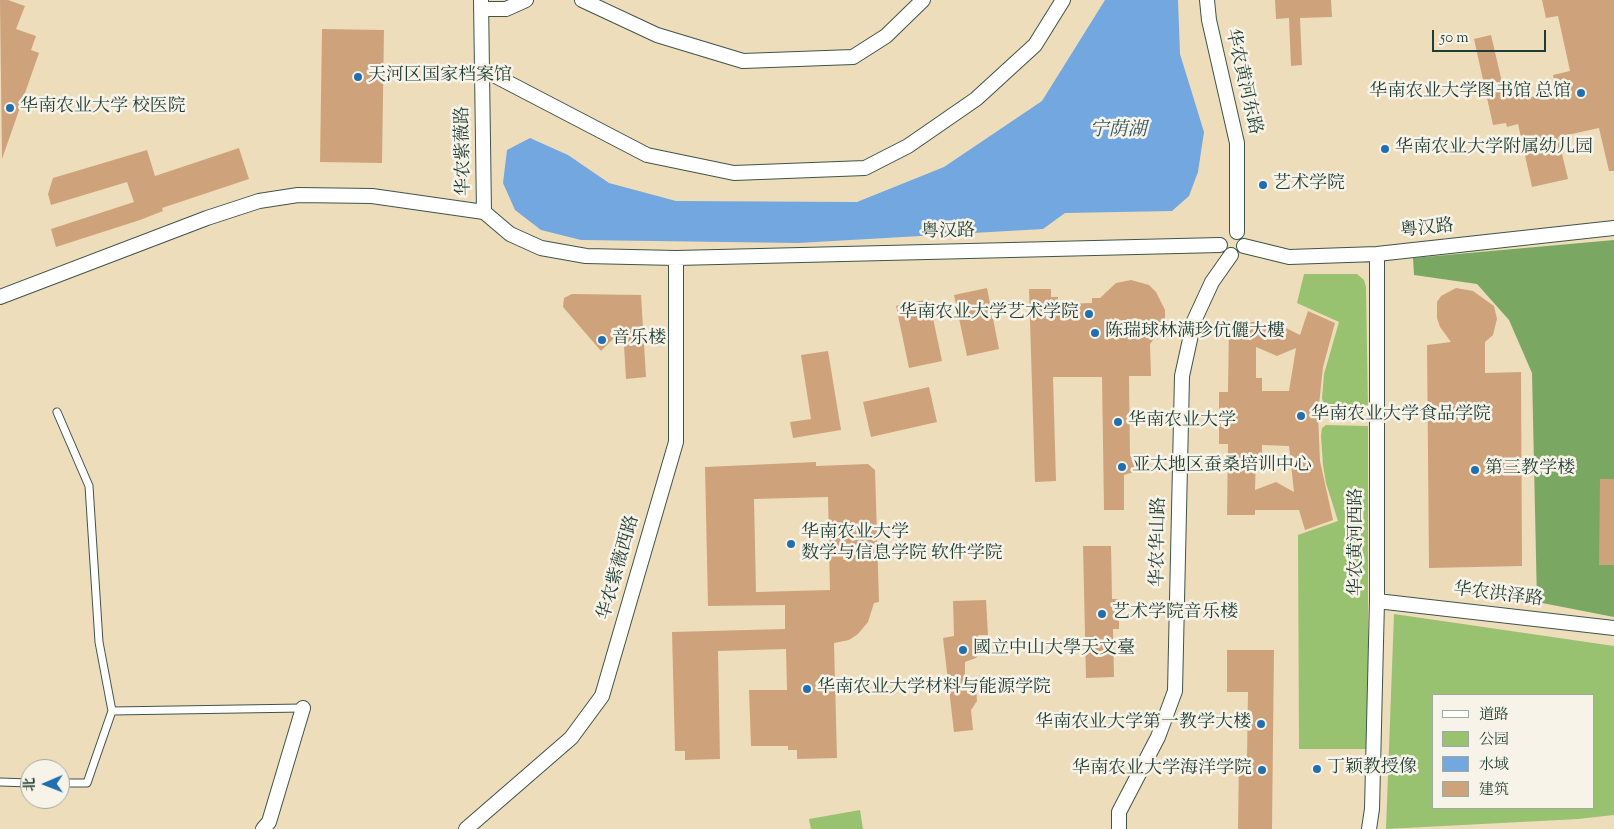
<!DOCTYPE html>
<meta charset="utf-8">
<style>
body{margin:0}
#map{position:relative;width:1614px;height:829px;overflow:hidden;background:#edb;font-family:"Sorts Mill Goudy","Noto Serif SC",serif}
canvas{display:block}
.legend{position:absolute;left:1432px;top:694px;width:162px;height:115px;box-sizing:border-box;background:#f7f3e8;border:1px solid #a1aaa0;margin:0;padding:6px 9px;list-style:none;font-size:15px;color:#1f3d34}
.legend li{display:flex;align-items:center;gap:10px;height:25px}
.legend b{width:25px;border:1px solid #a1aaa0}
.north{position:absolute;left:20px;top:759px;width:50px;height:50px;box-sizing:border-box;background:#f7f3e8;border:1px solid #a1aaa0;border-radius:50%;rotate:269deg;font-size:14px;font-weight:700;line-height:20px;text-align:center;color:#1f3d34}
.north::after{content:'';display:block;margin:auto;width:18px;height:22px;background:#1f6fb2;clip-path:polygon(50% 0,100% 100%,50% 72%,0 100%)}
.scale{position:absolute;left:1432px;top:30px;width:114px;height:22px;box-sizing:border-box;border:2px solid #1f3d34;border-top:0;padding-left:6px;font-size:15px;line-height:18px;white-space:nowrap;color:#1f3d34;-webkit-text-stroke:4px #f7f3e8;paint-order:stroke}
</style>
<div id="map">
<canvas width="1614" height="829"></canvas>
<ul class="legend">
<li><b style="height:6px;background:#fff"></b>道路</li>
<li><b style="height:14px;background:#98c26f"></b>公园</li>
<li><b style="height:14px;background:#72a7e0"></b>水域</li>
<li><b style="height:14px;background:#cea37b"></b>建筑</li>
</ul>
<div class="north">北</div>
<div class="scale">50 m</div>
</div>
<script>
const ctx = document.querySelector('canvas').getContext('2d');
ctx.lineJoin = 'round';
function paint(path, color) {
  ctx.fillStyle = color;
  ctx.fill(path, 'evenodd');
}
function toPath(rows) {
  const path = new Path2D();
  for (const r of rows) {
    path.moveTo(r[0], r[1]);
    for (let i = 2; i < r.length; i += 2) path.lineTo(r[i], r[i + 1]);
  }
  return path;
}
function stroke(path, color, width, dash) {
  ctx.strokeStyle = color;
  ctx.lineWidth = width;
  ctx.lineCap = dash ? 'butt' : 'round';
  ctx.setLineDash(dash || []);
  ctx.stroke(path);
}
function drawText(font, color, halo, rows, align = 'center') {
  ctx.font = font + ' "Sorts Mill Goudy","Noto Serif SC",serif';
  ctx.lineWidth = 5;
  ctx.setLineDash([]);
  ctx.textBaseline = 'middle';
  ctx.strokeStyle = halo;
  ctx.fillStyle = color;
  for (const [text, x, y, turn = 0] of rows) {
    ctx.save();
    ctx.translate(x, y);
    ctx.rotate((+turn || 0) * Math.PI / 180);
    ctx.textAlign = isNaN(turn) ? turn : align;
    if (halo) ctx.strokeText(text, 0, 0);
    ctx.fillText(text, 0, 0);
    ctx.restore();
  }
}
paint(toPath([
 [1304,274,1357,274,1364,280,1366,287,1368,409,1324,409,1322,398,1324,374,1339,322,1297,303],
 [1326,425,1368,426,1368,749,1299,749,1298,535,1338,521,1326,483,1323,465,1321,436,1322,428],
 [1394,614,1614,646,1614,815,1578,819,1386,829],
 [1593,695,1593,808,1433,808,1433,695],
 [860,810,863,829,811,829,809,819]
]), '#98c26f');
paint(toPath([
 [1614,240,1614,617,1537,602,1532,373,1509,320,1477,284,1414,275,1413,258]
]), '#7aa862');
paint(toPath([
 [1105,0,1178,0,1180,54,1204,132,1198,172,1189,196,1172,211,1065,213,1043,229,798,243,581,240,541,230,515,210,503,183,507,150,530,138,568,155,609,183,676,201,857,202,944,167,1042,101]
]), '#72a7e0');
paint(toPath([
 [0,0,8,0,25,6,16,29,36,36,31,50,39,53,2,159],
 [1275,0,1331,0,1332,17,1300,18,1302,65,1291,66,1289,18,1276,19],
 [1542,0,1614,0,1614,171,1609,171,1599,128,1558,137,1568,179,1532,187,1518,124,1507,127,1506,123,1493,125,1474,39,1491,35,1505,95,1529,90,1530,97,1557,91,1553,75,1570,71,1558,16,1546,18],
 [322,29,384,30,382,163,320,162],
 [239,148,249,179,162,208,163,211,140,220,56,247,51,229,134,202,127,182,51,205,48,194,53,178,147,150,155,176],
 [1131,280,1149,285,1156,292,1165,310,1165,319,1162,329,1150,344,1151,376,1129,376,1130,456,1138,462,1134,472,1124,475,1124,510,1104,510,1102,377,1053,377,1056,481,1035,482,1029,289,1051,289,1051,297,1058,297,1058,304,1092,303,1092,298,1100,298,1116,283],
 [987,288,999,349,967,356,954,295],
 [1456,288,1473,291,1494,306,1497,319,1493,335,1485,342,1485,373,1521,372,1522,566,1429,568,1427,345,1451,342,1440,327,1437,318,1437,302,1441,296],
 [572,294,641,295,646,377,626,379,623,329,601,351,563,307,564,298],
 [929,299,942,361,909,368,896,306],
 [1308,311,1335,323,1323,367,1318,414,1320,461,1333,520,1305,530,1299,510,1255,510,1255,515,1227,515,1228,444,1219,444,1219,392,1228,392,1229,322,1256,322,1256,331,1274,326,1282,326,1300,335],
 [1256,347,1277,356,1296,348,1289,391,1262,391,1262,378,1256,378],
 [1262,445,1289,446,1294,492,1276,482,1255,490,1256,456,1262,456],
 [828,351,841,430,793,438,790,422,811,419,801,355],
 [929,387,937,422,871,437,863,402],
 [816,462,816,466,868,464,875,470,879,602,874,603,868,622,858,634,849,640,834,643,837,758,797,759,797,750,788,750,788,746,751,746,749,690,787,690,786,649,718,651,720,759,685,760,685,751,675,751,672,632,785,629,785,605,708,606,705,467],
 [828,497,830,590,756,592,754,499],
 [1600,479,1614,479,1614,565,1599,565],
 [1083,546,1111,546,1112,599,1119,599,1119,629,1113,629,1114,677,1086,678],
 [986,600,988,635,978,635,982,648,976,658,965,662,965,676,976,687,977,701,971,710,973,730,954,732,943,638,954,636,953,601],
 [1227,650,1274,650,1272,829,1238,829,1239,757,1247,757,1248,692,1227,692]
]), '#cea37b');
const service = toPath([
 [57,412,89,486,99,642,112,711,303,708],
 [0,782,30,783],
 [60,783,87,783,112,711]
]);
const minor = toPath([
 [481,0,484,212],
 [582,0,657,35,743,61,853,57,886,36,923,0],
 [1207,0,1209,20,1237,143,1237,232],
 [481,9,506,9,526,0],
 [482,69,647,155,734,173,865,168,908,146,976,99,1035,45,1063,0],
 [1244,246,1289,257,1377,254,1614,228],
 [0,297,207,218,259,201,298,195,372,196,484,212,510,234,541,248,586,256,676,258,1220,245],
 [1377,601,1614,628],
 [263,829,269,822,303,708],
 [466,829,571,738,602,696,676,442,676,258],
 [1119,829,1119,812,1158,737,1175,691,1182,376,1194,321,1212,282,1231,255],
 [1369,829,1372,809,1377,601,1377,254]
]);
stroke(service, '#3e5548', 9);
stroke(minor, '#3e5548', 16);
stroke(service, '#fff', 7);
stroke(minor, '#fff', 14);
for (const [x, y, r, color] of [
 [358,77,5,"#1f6fb2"],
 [1581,93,5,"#1f6fb2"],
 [10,108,5,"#1f6fb2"],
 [1385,149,5,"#1f6fb2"],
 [1263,185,5,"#1f6fb2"],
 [1089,314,5,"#1f6fb2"],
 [1095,333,5,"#1f6fb2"],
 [602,340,5,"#1f6fb2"],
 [1301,416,5,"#1f6fb2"],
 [1118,422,5,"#1f6fb2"],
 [1122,467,5,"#1f6fb2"],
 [1475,470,5,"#1f6fb2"],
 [791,544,5,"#1f6fb2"],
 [1102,614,5,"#1f6fb2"],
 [963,650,5,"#1f6fb2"],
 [807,689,5,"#1f6fb2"],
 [1261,724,5,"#1f6fb2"],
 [1317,769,5,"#1f6fb2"],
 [1262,770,5,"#1f6fb2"]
]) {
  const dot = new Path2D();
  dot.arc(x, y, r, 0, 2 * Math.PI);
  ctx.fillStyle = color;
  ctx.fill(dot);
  stroke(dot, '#f7f3e8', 2);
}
drawText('18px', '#1f3d34', '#f7f3e8', [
 ["天河区国家档案馆",368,77],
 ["华南农业大学图书馆 总馆",1571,93,"right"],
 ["华南农业大学 校医院",20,108],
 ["华南农业大学附属幼儿园",1395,149],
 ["艺术学院",1273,185],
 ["华南农业大学艺术学院",1079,314,"right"],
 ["陈瑞球林满珍伉儷大樓",1105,333],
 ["音乐楼",612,340],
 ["华南农业大学食品学院",1311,416],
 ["华南农业大学",1128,422],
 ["亚太地区蚕桑培训中心",1132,467],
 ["第三教学楼",1485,470],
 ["华南农业大学",801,534],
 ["数学与信息学院 软件学院",801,555],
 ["艺术学院音乐楼",1112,614],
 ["國立中山大學天文臺",973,650],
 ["华南农业大学材料与能源学院",817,689],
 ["华南农业大学第一教学大楼",1251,724,"right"],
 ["丁颖教授像",1327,769],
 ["华南农业大学海洋学院",1252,770,"right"]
], 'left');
drawText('18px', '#1f3d34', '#f7f3e8', [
 ["华农黄河东路",1242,82,77],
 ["华农紫薇路",465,151,-91],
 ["粤汉路",1427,230,-6],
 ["粤汉路",948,233,-1],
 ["华农华山路",1160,542,-89],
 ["华农黄河西路",1358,542,-90],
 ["华农紫薇西路",620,568,-74],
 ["华农洪泽路",1498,596,7]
]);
drawText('italic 19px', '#34585f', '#f7f3e8', [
 ["宁荫湖",1118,132]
]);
</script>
